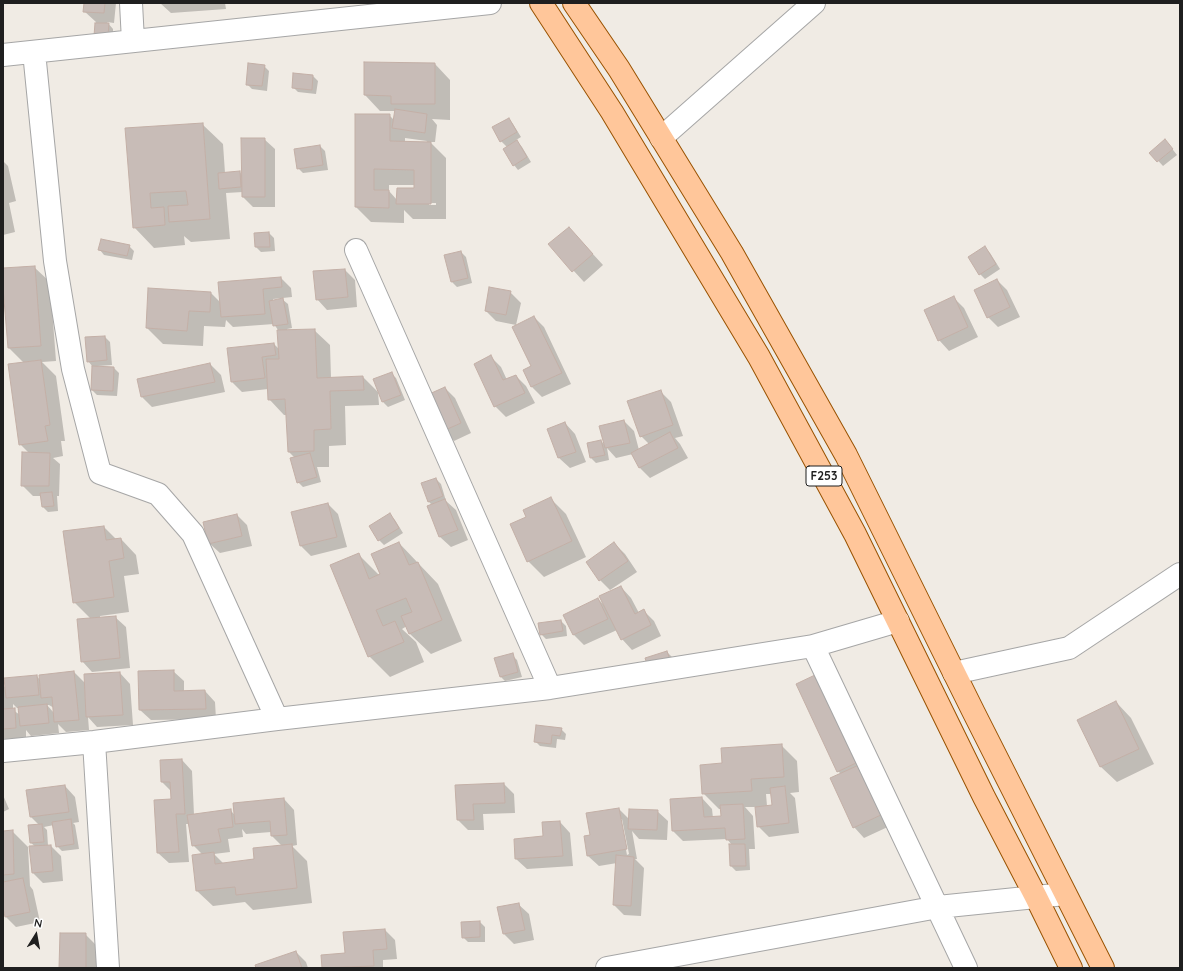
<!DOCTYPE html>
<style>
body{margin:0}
#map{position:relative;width:1183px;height:971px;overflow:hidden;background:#f0ebe4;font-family:Quicksand,sans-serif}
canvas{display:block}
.frame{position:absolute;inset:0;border:4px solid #1f1f1f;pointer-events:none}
.north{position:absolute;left:16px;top:915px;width:40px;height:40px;-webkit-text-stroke:3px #fff;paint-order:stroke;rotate:11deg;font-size:11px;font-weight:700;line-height:16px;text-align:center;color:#1f1f1f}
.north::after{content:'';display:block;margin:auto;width:14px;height:18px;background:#1f1f1f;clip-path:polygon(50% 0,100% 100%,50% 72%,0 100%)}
</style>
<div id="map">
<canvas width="1183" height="971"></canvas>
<div class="frame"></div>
<div class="north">N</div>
</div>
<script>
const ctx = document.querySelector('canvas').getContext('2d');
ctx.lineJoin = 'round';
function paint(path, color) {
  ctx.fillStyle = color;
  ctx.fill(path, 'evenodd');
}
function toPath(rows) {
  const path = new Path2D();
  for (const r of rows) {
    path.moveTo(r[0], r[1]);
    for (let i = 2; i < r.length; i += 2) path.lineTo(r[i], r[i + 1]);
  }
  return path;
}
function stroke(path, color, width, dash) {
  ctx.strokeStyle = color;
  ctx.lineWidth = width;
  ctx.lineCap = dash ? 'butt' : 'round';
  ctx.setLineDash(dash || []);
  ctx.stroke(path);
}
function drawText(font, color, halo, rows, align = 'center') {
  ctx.font = font + ' Quicksand,sans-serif';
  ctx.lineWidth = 3;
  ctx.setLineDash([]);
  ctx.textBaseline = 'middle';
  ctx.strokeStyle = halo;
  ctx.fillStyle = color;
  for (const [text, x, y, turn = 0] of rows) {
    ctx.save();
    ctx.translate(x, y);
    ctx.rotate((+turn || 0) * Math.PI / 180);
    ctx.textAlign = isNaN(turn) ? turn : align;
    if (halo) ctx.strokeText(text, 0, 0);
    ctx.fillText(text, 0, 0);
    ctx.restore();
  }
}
paint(toPath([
 [85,3,116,3,114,23,107,22,113,29,113,41,95,36,96,22,84,11],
 [160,3,225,3,226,9,171,13],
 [435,64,450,80,450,120,432,119,437,125,435,142,430,142,446,158,446,219,413,219,404,210,404,223,371,222,356,207,389,115,394,120,396,111,380,111,365,95],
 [405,138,427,141,426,143,405,142],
 [389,185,415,185,415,189,397,200,389,191],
 [429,203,436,203,436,205,429,205],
 [264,66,269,71,267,91,252,89,247,84],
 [313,76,318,81,316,94,298,92,293,87],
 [509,119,513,124,521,137,516,140,522,147,531,162,518,170,514,165,507,147,501,141],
 [202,124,223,144,225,173,240,172,242,175,264,139,275,149,275,207,253,207,243,197,243,192,226,193,230,239,191,242,184,236,185,245,154,248,134,227,127,129],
 [320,146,325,151,328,170,303,173,298,168],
 [1170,146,1177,155,1163,166,1151,153],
 [3,161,8,166,16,201,9,203,15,232,3,235],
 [569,228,603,265,584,282,550,245],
 [269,233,274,238,275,251,261,252,256,247],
 [129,246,134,251,132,260,104,255,100,250],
 [985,248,990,253,1000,269,985,279,980,274],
 [461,252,466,257,472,283,457,287,452,282,445,255],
 [34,267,50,282,56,361,42,362,56,376,65,441,61,441,63,456,53,458,60,464,59,496,57,496,58,511,48,512,43,507,41,496,33,496,22,485,29,453,20,444,24,363,9,348,3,275,3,269],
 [345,270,355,280,357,307,327,310,317,299],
 [281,278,291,288,292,297,273,299,273,301,283,300,288,304,292,328,287,329,287,331,314,330,330,345,331,378,363,377,378,392,379,405,345,406,346,445,329,446,329,467,317,467,321,482,303,487,298,482,295,458,289,452,287,415,284,415,269,399,268,389,242,392,232,382,274,344,279,349,278,330,274,324,233,327,226,320,225,327,204,326,203,346,163,344,147,328,211,293,221,303],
 [997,280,1007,290,1020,317,998,327,988,317],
 [510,292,521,303,516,325,496,321,486,311],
 [953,297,964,308,978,337,949,351,939,340],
 [534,317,544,327,571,384,542,397,532,387,524,371,532,367],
 [105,337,110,342,112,365,98,366,98,367,114,368,119,373,117,396,97,395,92,390,93,367,88,361],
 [491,357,501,367,507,380,516,376,526,386,535,403,506,417,495,406,475,364],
 [210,364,221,375,225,392,152,407,142,397,138,379],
 [391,373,396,378,405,400,388,407,383,402,374,380],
 [445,388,455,398,471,433,454,441,444,430],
 [660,391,671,402,683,436,675,438,680,444,688,458,650,478,640,468,633,454,616,458,607,448,609,460,596,463,591,458,588,444,601,441,605,445,624,421,634,431,639,450,649,444,641,436],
 [565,423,575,434,586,462,570,468,559,458,548,429],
 [436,479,441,484,446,501,456,510,468,540,451,547,440,537,428,507,432,505,428,501],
 [551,499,566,514,586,557,544,577,528,561,528,517],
 [328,504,338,514,347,547,311,556,301,546,293,512],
 [237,515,247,525,252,546,220,553,209,543],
 [390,515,395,520,403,533,384,545,379,540,371,526],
 [104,527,117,540,121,539,136,555,139,574,124,576,129,612,100,616,100,618,115,617,126,627,130,668,92,672,82,661,91,619,74,602],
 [399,543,438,584,462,641,431,654,410,634,407,626,402,629,416,642,424,662,390,677,369,656,358,554,379,575,381,575],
 [614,543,625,554,637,572,610,590,600,580],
 [621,587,631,598,639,613,644,611,654,621,661,636,632,650,622,639,617,630,584,645,574,635,565,615,598,599,604,605],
 [561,621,566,626,567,636,546,639,541,634],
 [667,652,672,657,676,671,646,658],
 [512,655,517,660,522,677,505,681,500,676],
 [173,671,184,681,184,692,205,691,215,702,216,719,151,720,140,710],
 [74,672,85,683,120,673,130,684,133,725,97,727,88,717,89,730,66,732,58,724,59,733,31,736,26,730,26,738,3,739,3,685,6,688,37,676,40,680],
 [13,704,17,708,19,708,20,715,13,710],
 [47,705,49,705,54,708,54,713],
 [815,676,892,825,864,838,854,827,841,774,838,771],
 [1116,702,1131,718,1154,764,1117,782,1101,767,1078,720],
 [561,729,566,734,565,740,557,739,556,748,540,746,535,741],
 [781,745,797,761,799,792,790,793,795,798,799,833,769,837,758,826,756,807,745,807,753,816,755,849,749,849,750,870,736,871,731,866,732,845,727,839,683,841,673,831,702,798,712,809,713,818,722,817,722,809,719,809,703,793,723,764],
 [766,794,772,794,773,806,767,806],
 [182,760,192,771,194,815,230,810,235,815,284,799,294,810,297,845,292,846,307,861,312,903,253,910,245,902,213,906,197,891,202,854,193,845,189,824,186,824,189,862,169,863,158,853,172,800,171,791,162,782],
 [242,829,246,834,271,832,272,836,282,846,255,860,224,864,214,854,230,852,228,839,243,837],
 [504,784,514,794,515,813,483,814,484,830,468,830,458,820,456,786],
 [65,786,75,797,79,822,73,823,75,825,79,849,62,851,57,846,54,825,44,827,47,830,48,846,51,846,61,856,63,881,43,883,33,873,36,847,31,843,39,825,31,817],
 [3,795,9,809,3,812],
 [619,809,629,819,657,811,668,821,667,840,639,839,632,831,637,859,635,859,644,868,641,916,624,915,614,905,617,863,599,866,588,856,591,836],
 [620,819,622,819,629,854,627,855],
 [560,822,570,833,573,866,527,869,516,859,544,837],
 [12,831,28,847,30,886,33,890,40,922,16,927,6,917,3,903,3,832],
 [518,904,529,914,534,940,514,944,504,934],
 [480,922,485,927,485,942,468,942,463,937],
 [385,930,395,940,397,959,383,960,383,968,323,968,322,956,346,954],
 [85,934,96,945,96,968,60,968],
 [296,952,306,962,308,968,257,968]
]), '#0003');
const building = toPath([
 [84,3,105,3,104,13,83,12,84,3],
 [95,23,109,23,108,37,94,36,95,23],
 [364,62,435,63,435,104,391,104,391,96,364,95,364,62],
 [248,63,265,65,262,86,246,85,248,63],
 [293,73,313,75,312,90,292,88,293,73],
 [395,109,427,114,425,133,392,128,395,109],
 [355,114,390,114,390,141,431,142,431,204,396,204,397,188,414,188,414,170,374,169,374,190,389,190,389,208,355,207,355,114],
 [509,118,517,132,500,142,492,127,509,118],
 [203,123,210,219,169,222,168,206,188,205,186,191,150,193,151,208,164,207,165,225,133,228,125,128,203,123],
 [241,138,265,138,265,197,242,197,241,138],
 [1165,139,1173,149,1157,162,1149,153,1165,139],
 [517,140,527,157,513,166,503,149,517,140],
 [320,145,323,165,297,169,294,149,320,145],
 [240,171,241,187,219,189,218,173,240,171],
 [569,227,593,254,572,272,548,244,569,227],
 [269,232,270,247,255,247,254,233,269,232],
 [101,239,130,245,127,256,98,250,101,239],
 [985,246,996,264,979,275,968,257,985,246],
 [461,251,468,278,451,282,444,255,461,251],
 [35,266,41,346,8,348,3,288,3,268,35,266],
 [345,269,348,297,316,300,313,271,345,269],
 [281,277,282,287,263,289,265,314,221,317,218,282,281,277],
 [997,279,1010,307,987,318,974,290,997,279],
 [489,287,511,291,506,315,485,311,489,287],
 [148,288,211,292,210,312,189,311,187,331,146,328,148,288],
 [954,296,968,327,938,341,924,310,954,296],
 [283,298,288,324,273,326,269,301,283,298],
 [534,316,562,373,531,387,523,370,531,366,512,327,534,316],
 [315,329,317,378,363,376,364,390,330,391,331,429,314,430,314,451,288,452,285,399,268,400,266,359,279,359,277,330,315,329],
 [105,336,107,360,87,362,85,337,105,336],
 [274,343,276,355,262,357,265,378,231,382,227,348,274,343],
 [491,355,503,380,516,375,525,393,494,407,474,364,491,355],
 [41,360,50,425,45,426,48,441,19,445,8,364,41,360],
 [210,363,215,382,141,397,137,379,210,363],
 [92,366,114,367,113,391,91,390,92,366],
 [392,372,401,395,382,402,373,379,392,372],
 [445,387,461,423,443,431,427,395,445,387],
 [661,390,673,425,640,437,627,401,661,390],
 [624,420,630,443,605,448,599,426,624,420],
 [565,422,576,452,558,458,547,429,565,422],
 [670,432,678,448,639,468,631,453,670,432],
 [601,440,605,455,590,458,587,443,601,440],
 [22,452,50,453,49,486,21,486,22,452],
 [310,453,317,477,297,483,290,458,310,453],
 [436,478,443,496,428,502,421,483,436,478],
 [52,492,54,506,42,507,40,493,52,492],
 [551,497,572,541,527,562,510,524,526,517,523,510,551,497],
 [445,499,458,530,439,537,427,506,445,499],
 [328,503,337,537,300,546,291,512,328,503],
 [390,513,399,528,378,541,369,526,390,513],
 [237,514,242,536,208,544,203,522,237,514],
 [104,526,106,540,121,538,124,558,109,561,114,597,73,603,63,531,104,526],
 [399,542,409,565,418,562,442,620,409,634,401,616,412,612,406,598,376,610,383,626,395,621,404,642,368,657,330,565,359,553,369,579,380,574,371,554,399,542],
 [614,542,628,561,599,581,586,562,614,542],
 [621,586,635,614,644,609,651,625,621,640,599,596,621,586],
 [598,598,608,619,573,635,563,615,598,598],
 [116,616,120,658,81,662,77,619,116,616],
 [561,620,563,631,540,635,538,623,561,620],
 [667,651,672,666,650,673,645,658,667,651],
 [513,653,518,672,500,677,494,658,513,653],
 [174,670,174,691,205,690,206,709,139,710,138,671,174,670],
 [74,671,79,720,54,722,52,697,41,698,39,675,74,671],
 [120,672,123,715,86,717,84,674,120,672],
 [37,675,39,695,6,698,4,678,37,675],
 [815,675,856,763,837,772,796,684,815,675],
 [1116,701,1139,749,1100,767,1077,720,1116,701],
 [47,704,49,723,20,726,18,707,47,704],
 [15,708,16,728,3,729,3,709,15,708],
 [536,725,562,728,560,736,552,735,551,744,534,742,536,725],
 [782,744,784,777,751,779,752,791,702,794,700,765,722,763,721,748,782,744],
 [182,759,185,814,176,814,179,852,157,853,154,800,171,799,170,782,161,782,160,760,182,759],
 [859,765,883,814,853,828,830,778,859,765],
 [504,783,505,803,473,804,474,820,457,820,455,785,504,783],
 [65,785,69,812,30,817,26,790,65,785],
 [785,786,789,823,757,827,755,807,772,805,770,788,785,786],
 [702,797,704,817,721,816,720,805,743,804,745,839,726,840,725,828,672,831,670,799,702,797],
 [284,798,287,835,271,836,270,821,235,824,233,803,284,798],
 [619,808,627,849,587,856,584,836,590,835,586,813,619,808],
 [231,809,233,827,218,829,221,842,192,846,187,815,231,809],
 [629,809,658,810,657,830,628,829,629,809],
 [71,819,74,844,56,847,52,822,71,819],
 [560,821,563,856,515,859,514,839,543,836,542,822,560,821],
 [42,824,44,842,30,843,28,825,42,824],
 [13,830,14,874,3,875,3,831,13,830],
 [292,844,297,888,236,895,235,887,196,891,192,855,214,852,215,864,254,859,253,848,292,844],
 [729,844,745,844,746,866,730,866,729,844],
 [51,845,53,871,32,873,29,846,51,845],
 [616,855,634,857,631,906,613,905,616,855],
 [23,878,30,912,5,917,3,908,3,882,23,878],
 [519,903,525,930,503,934,497,907,519,903],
 [480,921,480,937,462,938,461,922,480,921],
 [385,929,387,949,373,950,374,966,322,968,321,955,345,953,343,932,385,929],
 [60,933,86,933,86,968,59,968,60,933],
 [296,951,302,968,256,968,255,965,296,951]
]);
paint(building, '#c8bcb7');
stroke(building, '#c3afa6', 1);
const minor = toPath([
 [131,3,133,41],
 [34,52,55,261,73,369,100,473,158,494,193,534,277,719],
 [3,55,490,3],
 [661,138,814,3],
 [356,250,550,688],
 [813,646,966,968],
 [954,673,1069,648,1180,574],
 [94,742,108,968],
 [3,751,94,742,277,719,550,688,813,646,898,621],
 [607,968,938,907,1065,894]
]);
const major = toPath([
 [541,3,612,112,759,357,855,534,984,797,1036,897,1071,968],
 [574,3,619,69,732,253,846,455,974,713,1103,968]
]);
stroke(minor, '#a6a6a6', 24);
stroke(major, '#995200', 24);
stroke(minor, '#fff', 22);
stroke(major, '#ffc69a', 22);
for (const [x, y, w] of [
 [824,476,36]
]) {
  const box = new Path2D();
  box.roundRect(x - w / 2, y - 10, w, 20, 3);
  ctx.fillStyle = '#fff';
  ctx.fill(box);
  stroke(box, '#1f1f1f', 1);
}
drawText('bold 12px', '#1f1f1f', null, [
 ["F253",824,476]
]);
</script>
